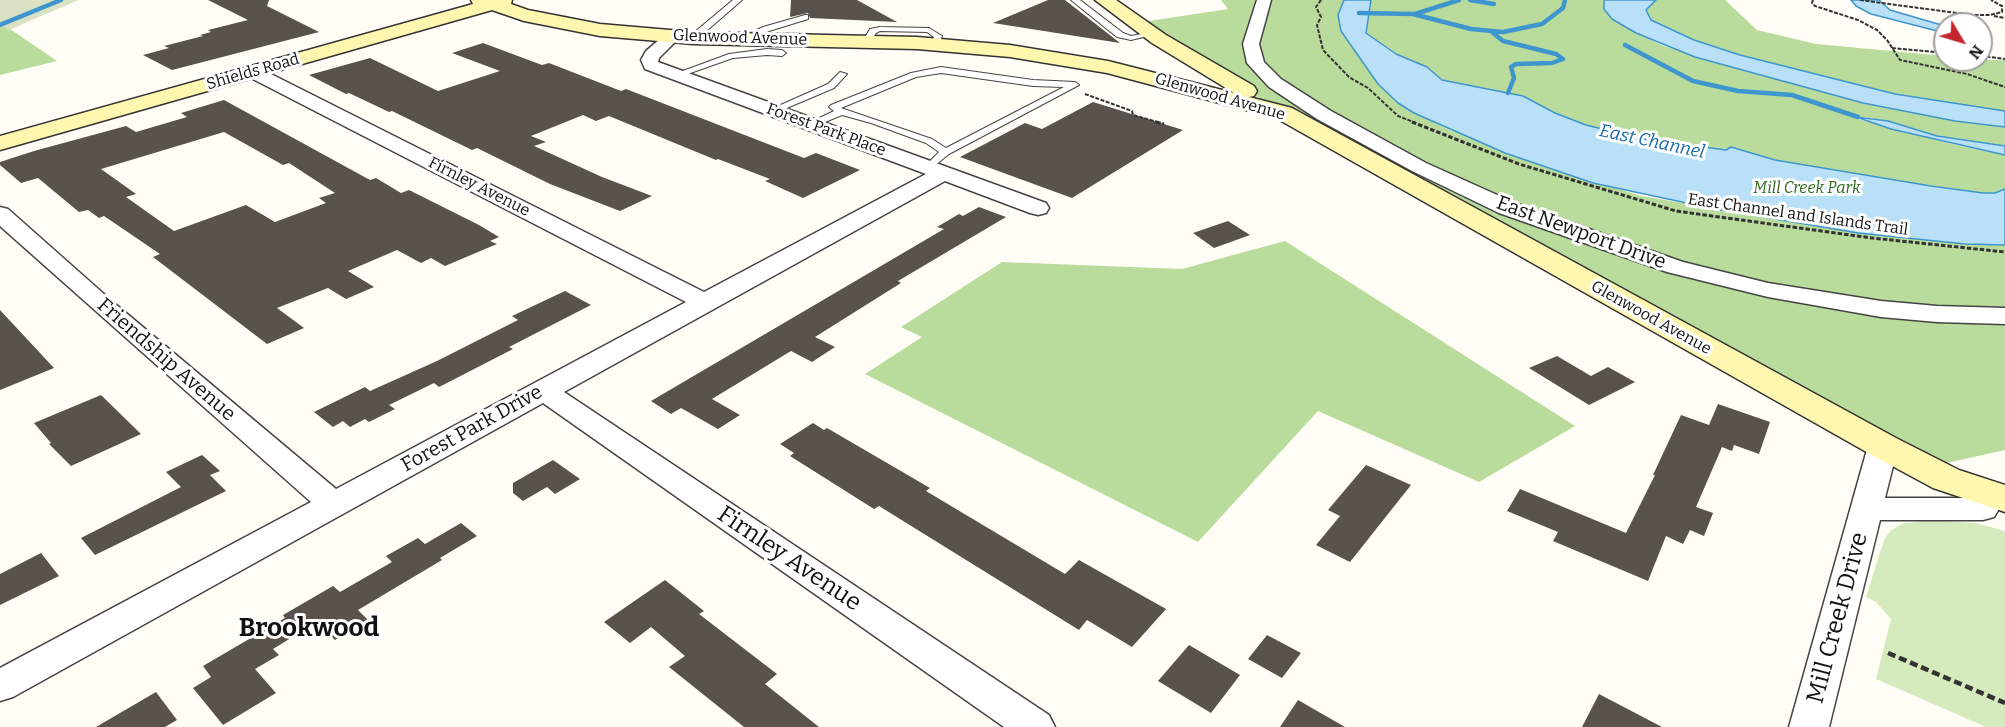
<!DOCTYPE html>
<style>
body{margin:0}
#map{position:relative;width:2005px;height:727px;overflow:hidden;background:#fffdf5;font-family:Bitter,serif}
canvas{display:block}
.north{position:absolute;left:1933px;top:12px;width:60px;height:60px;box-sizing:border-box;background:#fff;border:2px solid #a0a0a0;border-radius:50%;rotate:128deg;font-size:16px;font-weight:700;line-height:24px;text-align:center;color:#111}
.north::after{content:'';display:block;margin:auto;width:21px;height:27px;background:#c4262e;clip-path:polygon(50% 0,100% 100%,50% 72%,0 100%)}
</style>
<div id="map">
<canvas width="2005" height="727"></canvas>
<div class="north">N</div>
</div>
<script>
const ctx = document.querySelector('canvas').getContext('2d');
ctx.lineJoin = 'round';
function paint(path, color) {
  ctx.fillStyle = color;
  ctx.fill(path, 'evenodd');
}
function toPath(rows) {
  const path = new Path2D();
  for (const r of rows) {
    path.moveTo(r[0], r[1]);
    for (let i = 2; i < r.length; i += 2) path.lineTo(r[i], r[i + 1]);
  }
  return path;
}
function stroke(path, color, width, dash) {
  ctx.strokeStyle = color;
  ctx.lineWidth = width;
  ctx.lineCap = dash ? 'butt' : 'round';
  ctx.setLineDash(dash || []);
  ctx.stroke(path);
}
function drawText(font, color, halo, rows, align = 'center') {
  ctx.font = font + ' Bitter,serif';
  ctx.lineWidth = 6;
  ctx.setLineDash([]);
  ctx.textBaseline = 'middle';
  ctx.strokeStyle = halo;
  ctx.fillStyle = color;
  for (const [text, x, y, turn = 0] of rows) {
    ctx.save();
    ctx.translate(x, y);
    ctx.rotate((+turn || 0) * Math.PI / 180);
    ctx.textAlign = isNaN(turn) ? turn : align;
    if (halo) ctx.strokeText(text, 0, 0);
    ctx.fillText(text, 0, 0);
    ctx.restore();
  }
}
paint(toPath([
 [1928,520,1976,523,2005,531,2005,727,1986,727,1876,679,1891,619,1876,602,1866,597,1884,540,1891,530,1902,524]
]), '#d5ebbd');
paint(toPath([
 [38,0,78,0,10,29,57,61,0,75,0,17],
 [1221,0,1344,0,1338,15,1378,84,1398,103,1445,128,1548,168,1642,196,1792,222,1965,244,2005,245,2005,450,1924,468,1284,113,1136,23,1228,9],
 [1371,0,1604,0,1604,9,1612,19,1636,33,1664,46,1863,103,1955,121,2005,127,2005,146,1937,136,1888,121,1865,117,1857,119,1956,145,2005,155,2005,189,1995,193,1983,193,1931,186,1775,160,1731,147,1726,150,1643,139,1586,125,1555,113,1523,96,1442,80,1427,67,1396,54,1366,33],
 [1656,0,1725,0,1757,30,1816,44,1945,56,1945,60,2005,60,2005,111,1895,94,1740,55,1694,40,1651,20,1646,10],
 [1285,241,1575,426,1479,482,1318,411,1198,542,865,374,922,337,901,327,1002,262,1182,269]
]), '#b9dc9c');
paint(toPath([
 [0,0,78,0,9,30,0,25]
]), '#d9e3c4');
const water = toPath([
 [1344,0,1371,0,1366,33,1396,54,1427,67,1442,80,1523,96,1555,113,1586,125,1643,139,1726,150,1731,147,1775,160,1931,186,1983,193,1995,193,2005,189,2005,245,1965,244,1858,233,1710,208,1593,183,1505,153,1414,113,1398,103,1378,84,1341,31,1338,15,1344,0],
 [1604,0,1656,0,1646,10,1651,20,1694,40,1740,55,1895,94,2005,111,2005,127,1955,121,1863,103,1695,57,1636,33,1612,19,1604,9,1604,0],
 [1851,0,1879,0,1890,10,1945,26,1945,33,1871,14,1856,6,1851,0],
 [1856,117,1888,121,1937,136,2005,146,2005,155,1891,129,1856,117]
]);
paint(water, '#b9e0f7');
stroke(water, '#3f96cf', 1.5);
stroke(toPath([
 [1470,0,1494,4],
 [1359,13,1413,14,1471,29,1503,32,1542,24,1563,8,1565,0],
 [1415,14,1459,0],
 [0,25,61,0],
 [1492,32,1503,41,1556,54,1563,59,1552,63,1516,64,1511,67,1514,78,1508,93],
 [1625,45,1693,81,1738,91,1792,95,1858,117]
]), '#3f96cf', 4.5);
paint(toPath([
 [208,0,269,0,267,6,319,32,172,70,143,55,169,48,164,46,203,36,200,35,211,32,208,30,248,20],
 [791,0,857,0,897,22,810,18,808,13,790,17],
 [1048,0,1065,0,1120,43,993,23],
 [483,43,542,65,549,63,621,91,626,89,804,158,816,153,860,170,803,198,765,181,770,179,718,159,716,160,609,116,596,121,583,115,531,136,546,142,534,146,602,177,652,196,620,211,550,184,477,148,472,150,392,111,389,112,349,93,346,94,309,75,370,58,438,91,500,71,452,53],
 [224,100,370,180,376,178,401,193,409,190,479,225,499,237,490,241,497,244,445,266,431,258,421,263,397,250,348,271,374,287,346,299,328,288,277,308,304,328,267,344,153,257,160,254,104,216,99,218,88,210,79,212,38,178,21,183,0,165,0,162,34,151,126,126,136,132,187,117,181,113],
 [224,132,283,165,289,163,335,193,319,198,326,203,275,222,246,205,174,231,126,197,136,194,101,169],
 [1093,102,1183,130,1072,198,960,157,1025,123,1042,129],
 [979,207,1006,217,898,281,901,283,815,337,835,347,812,362,791,351,712,399,740,415,718,429,681,408,671,414,651,401,944,229,937,227,959,214,963,216],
 [1228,221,1250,235,1214,248,1193,233],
 [565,291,591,305,509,347,513,349,445,384,439,387,434,383,389,405,395,409,369,422,365,419,350,427,343,421,333,427,314,412,365,387,370,391,437,361,518,320,512,316],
 [0,310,54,368,0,390],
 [1557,356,1591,376,1608,367,1635,382,1589,405,1529,368],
 [101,395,141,434,71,466,49,444,51,443,34,423],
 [1718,404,1770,422,1759,454,1734,445,1732,451,1722,447,1696,507,1713,513,1704,536,1690,530,1683,544,1666,536,1648,581,1553,541,1558,532,1507,511,1520,489,1626,533,1655,475,1653,475,1681,415,1709,425],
 [813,423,824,430,827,428,930,488,926,491,1065,574,1079,560,1166,609,1132,647,1087,620,1079,630,879,506,874,509,790,456,794,453,780,444],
 [202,455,220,471,210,475,226,491,95,555,81,538,181,487,166,472],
 [553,460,580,479,555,494,547,487,523,501,513,493,513,483],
 [1366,465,1411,485,1350,562,1316,545,1340,516,1328,510],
 [461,523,477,536,440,558,442,560,358,610,368,620,335,640,317,622,273,649,279,655,255,669,276,693,223,725,193,688,211,677,203,666,285,618,283,615,333,586,340,592,392,562,386,556,418,538,425,544],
 [41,553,59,576,0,605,0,574],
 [665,580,704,611,699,614,777,674,765,684,819,727,744,727,669,667,685,656,651,627,630,643,604,622],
 [1267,635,1301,653,1282,678,1248,659],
 [1189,645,1240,675,1211,713,1158,681],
 [156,692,177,720,165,727,96,727],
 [1599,694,1662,727,1582,727],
 [1298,700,1345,727,1280,727]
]), '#5a524d');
const lane = toPath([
 [733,0,742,0,696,40,690,40,690,36,733,0],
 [1071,0,1080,0,1123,33,1131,36,1152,32,1156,34,1131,40,1117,37,1071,0],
 [805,15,808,15,808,19,769,31,761,35,757,42,750,40,755,31,763,27,805,15],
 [880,27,929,28,942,36,939,44,935,46,931,44,934,37,927,32,880,31,876,33,870,43,864,43,863,41,870,29,880,27],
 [767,49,782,50,786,53,782,56,767,55,733,58,679,77,672,75,729,54,767,49],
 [941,67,1033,80,1075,82,1079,85,949,154,929,170,924,167,939,152,926,143,871,123,842,115,813,127,805,125,834,111,829,107,831,105,911,73,941,67],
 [941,73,1033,86,1064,87,946,148,932,139,841,108,916,77,941,73],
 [840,72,847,74,834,88,775,113,767,111,828,84,840,72]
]);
const street = toPath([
 [1257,0,1271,0,1259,44,1264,62,1281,79,1331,111,1426,163,1515,203,1683,262,1768,283,1881,301,1937,306,2005,308,2005,324,1937,322,1881,317,1768,297,1667,272,1499,213,1412,171,1317,119,1269,87,1247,63,1243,44,1257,0],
 [673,31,681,36,659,58,658,62,1046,203,1049,208,1046,213,1038,215,1030,213,945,181,564,392,1049,715,1055,727,1004,727,543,403,13,697,0,701,0,668,311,502,0,226,0,207,8,209,113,302,336,489,686,302,247,76,244,72,247,68,259,68,704,292,926,174,645,69,641,60,646,51,667,33,673,31],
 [1883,436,1894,439,1898,446,1885,498,1983,498,1994,501,1999,509,1994,517,1983,520,1880,520,1829,727,1789,727,1868,446,1872,439,1883,436]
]);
const secondary = toPath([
 [471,0,512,0,511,4,528,10,600,24,693,32,917,37,1010,45,1108,61,1234,93,1152,43,1095,0,1116,0,1166,35,1254,86,1257,91,1254,96,1249,97,1292,108,1896,438,1959,470,2005,485,2005,512,1933,488,1870,454,1276,118,1107,73,1010,57,917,49,693,44,600,36,524,21,492,10,0,150,0,136,473,4,471,0]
]);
stroke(lane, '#444', 2);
stroke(street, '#444', 3);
stroke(secondary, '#333', 3);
stroke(toPath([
 [1321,0,1316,7,1321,17,1317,25,1323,50,1349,77,1368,88,1398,116,1416,123],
 [1813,0,1812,3,1815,6,1858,20,1877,30,1887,40,1900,60,1967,74,2005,87],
 [1860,0,1971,15,1990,15,2002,12,2002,6,1991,0],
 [1994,16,2005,18],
 [1892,48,1945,53],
 [1981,56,2005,59],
 [1085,94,1132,111,1133,115,1161,123]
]), '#333', 2, [4, 1.5]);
stroke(toPath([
 [1156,122,1164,124],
 [1412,122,1519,164,1676,211,1872,238,2005,252]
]), '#333', 3, [4.5, 2]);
stroke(toPath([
 [1888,653,2005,703]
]), '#333', 4.5, [8, 4]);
paint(lane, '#fff');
paint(street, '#fff');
paint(secondary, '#fff6b0');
drawText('16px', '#111', '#fff', [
 ["Glenwood Avenue",740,38,2],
 ["Shields Road",253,72,-16],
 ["Glenwood Avenue",1220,97,16],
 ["Forest Park Place",826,130,20],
 ["Firnley Avenue",479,187,27],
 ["East Channel and Islands Trail",1798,215,8],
 ["Glenwood Avenue",1651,318,29]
]);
drawText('italic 16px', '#2f6b1f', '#fff', [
 ["Mill Creek Park",1807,189]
]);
drawText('italic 18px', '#1768a6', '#fff', [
 ["East Channel",1652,142,12]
]);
drawText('20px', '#111', '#fff', [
 ["East Newport Drive",1581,233,20],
 ["Friendship Avenue",166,360,41],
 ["Forest Park Drive",472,429,-29]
]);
drawText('24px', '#111', '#fff', [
 ["Firnley Avenue",789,559,34],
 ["Mill Creek Drive",1838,618,-75]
]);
drawText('bold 26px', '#111', '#fff', [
 ["Brookwood",309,629]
]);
</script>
